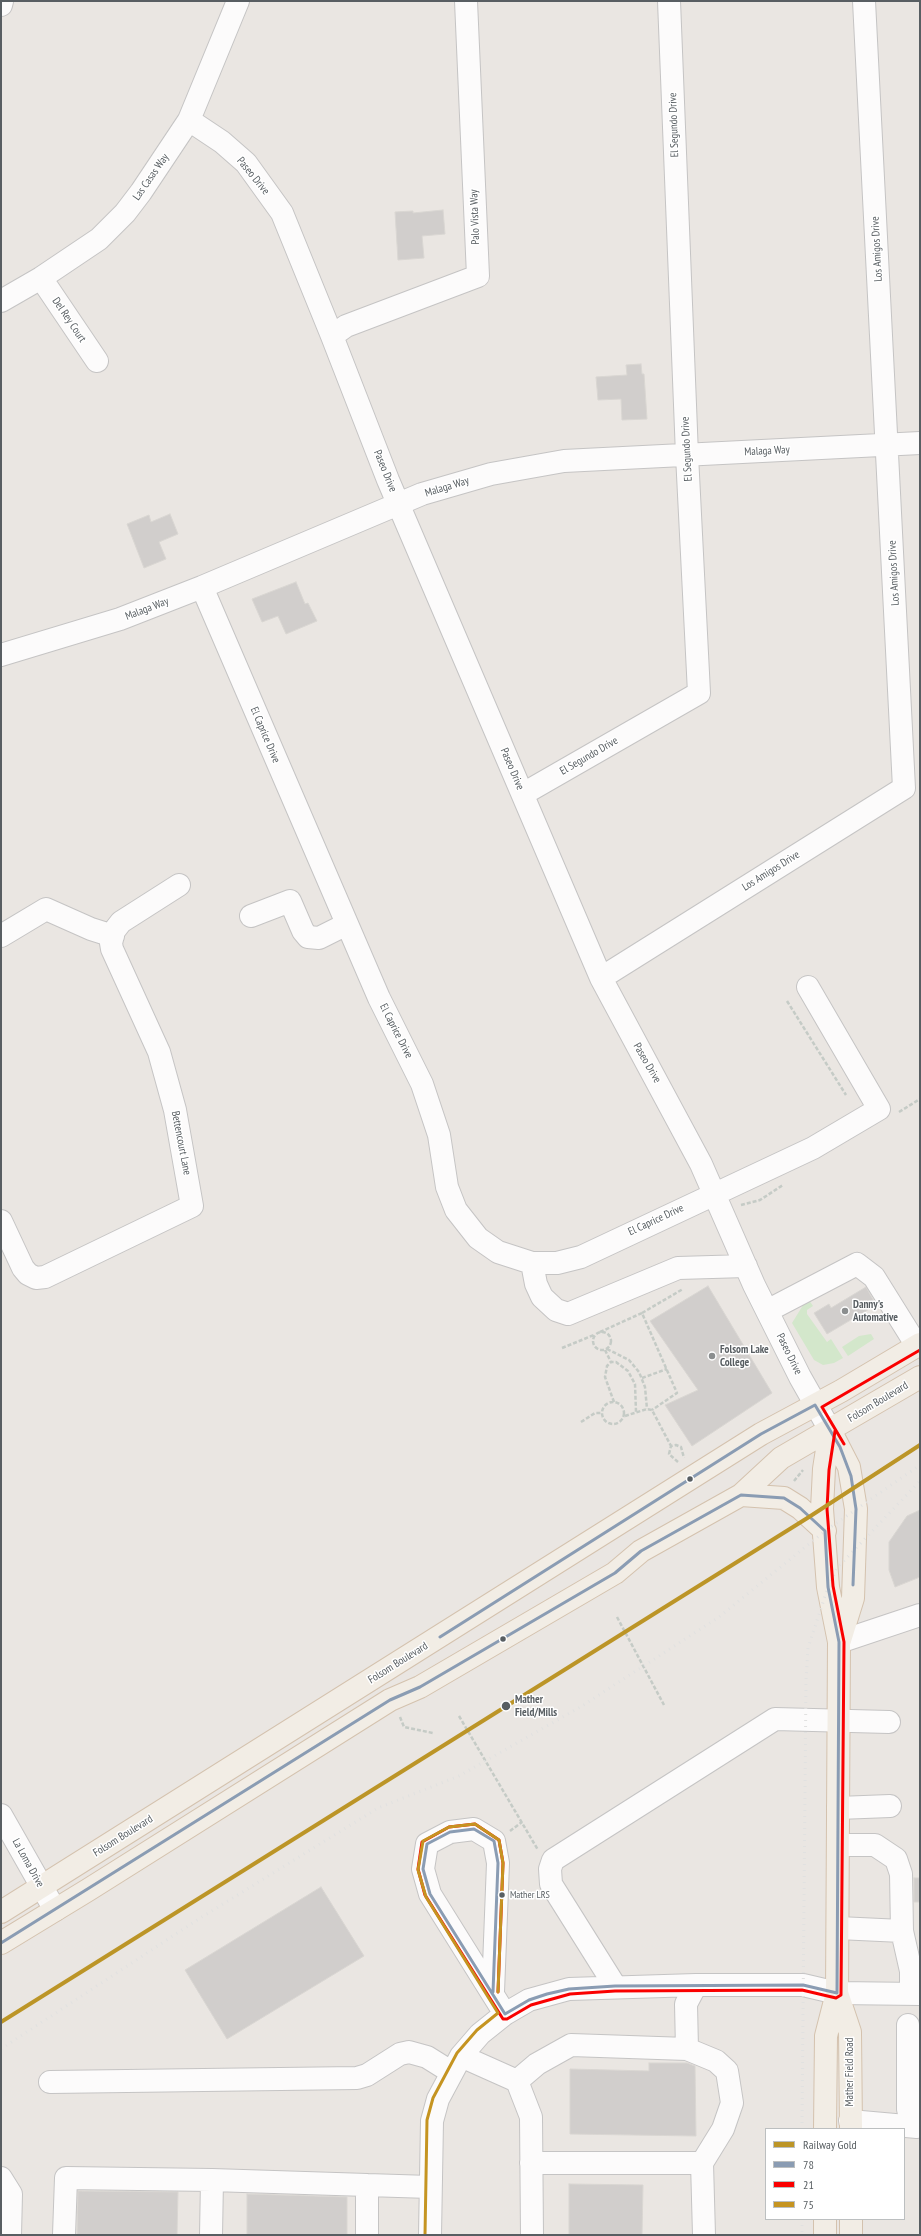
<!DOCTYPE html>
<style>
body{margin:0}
#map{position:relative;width:921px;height:2236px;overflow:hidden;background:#eae6e2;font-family:"PT Sans Narrow",sans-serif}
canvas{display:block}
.frame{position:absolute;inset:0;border:2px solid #585e62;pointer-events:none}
.legend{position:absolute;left:765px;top:2128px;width:140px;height:92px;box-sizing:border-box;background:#fff;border:1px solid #bcbfc0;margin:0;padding:5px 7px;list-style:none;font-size:12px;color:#585e62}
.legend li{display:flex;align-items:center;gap:8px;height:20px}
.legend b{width:20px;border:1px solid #bcbfc0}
</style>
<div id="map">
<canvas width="921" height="2236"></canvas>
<div class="frame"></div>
<ul class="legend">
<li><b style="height:5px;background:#bc9527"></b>Railway Gold</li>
<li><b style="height:5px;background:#8a9cb3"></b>78</li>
<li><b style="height:5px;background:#fa0000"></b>21</li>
<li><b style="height:5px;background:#c59421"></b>75</li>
</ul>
</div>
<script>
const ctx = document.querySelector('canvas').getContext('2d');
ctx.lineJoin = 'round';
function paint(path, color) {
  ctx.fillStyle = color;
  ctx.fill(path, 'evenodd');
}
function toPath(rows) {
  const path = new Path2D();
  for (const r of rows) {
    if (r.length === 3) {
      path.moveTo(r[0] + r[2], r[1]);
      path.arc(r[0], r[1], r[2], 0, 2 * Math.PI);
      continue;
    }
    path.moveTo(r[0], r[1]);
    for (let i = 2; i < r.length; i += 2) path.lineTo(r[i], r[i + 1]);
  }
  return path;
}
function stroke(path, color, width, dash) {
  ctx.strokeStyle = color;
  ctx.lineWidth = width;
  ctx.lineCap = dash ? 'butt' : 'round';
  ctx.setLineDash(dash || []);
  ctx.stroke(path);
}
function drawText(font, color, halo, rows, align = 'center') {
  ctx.font = font + ' "PT Sans Narrow",sans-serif';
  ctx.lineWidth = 3;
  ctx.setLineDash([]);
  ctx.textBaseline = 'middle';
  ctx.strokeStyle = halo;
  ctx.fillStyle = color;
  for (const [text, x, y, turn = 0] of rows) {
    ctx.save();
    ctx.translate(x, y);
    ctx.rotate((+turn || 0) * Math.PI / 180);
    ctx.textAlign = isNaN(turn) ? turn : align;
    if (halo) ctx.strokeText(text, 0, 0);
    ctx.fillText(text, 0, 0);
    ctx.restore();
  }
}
paint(toPath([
 [809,1300,813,1306,807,1310,807,1314,827,1342,831,1339,843,1358,834,1363,823,1365,814,1360,792,1323,805,1302],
 [871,1334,874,1339,848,1356,842,1347,859,1336]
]), '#d3e7cb');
const building = toPath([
 [443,210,445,234,422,236,424,258,398,260,395,212,413,211,413,213,443,210],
 [641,364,642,374,644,374,647,419,622,420,621,399,598,400,596,377,627,375,626,365,641,364],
 [170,514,178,534,159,542,166,559,144,568,127,524,149,515,151,522,170,514],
 [296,582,305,604,308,603,317,621,286,634,278,616,262,622,252,599,296,582],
 [708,1286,772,1393,692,1446,665,1405,698,1390,650,1321,708,1286],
 [866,1287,876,1305,827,1334,814,1313,829,1304,831,1308,866,1287],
 [920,1510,920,1577,895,1587,889,1570,889,1542,907,1516,920,1510],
 [914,1878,920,1878,920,1902,914,1902,914,1878],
 [321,1887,364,1956,227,2039,185,1970,321,1887],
 [649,2063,687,2063,695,2066,696,2136,570,2134,570,2069,649,2071,649,2063],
 [569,2184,643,2185,642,2235,569,2235,569,2184],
 [78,2191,178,2192,177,2235,77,2235,78,2191],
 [247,2194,347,2197,347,2235,247,2235,247,2194]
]);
paint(building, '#d1cecc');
stroke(building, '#d9d6d2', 1);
const minor = toPath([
 [1,5,2,1],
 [189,120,222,142,246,163,282,213,332,336,388,480,601,978,701,1164,754,1285,800,1377,830,1430],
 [41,278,97,361],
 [1,301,41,278,99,239,125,213,141,192,189,120,238,1],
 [332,336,346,326,478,276,466,1],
 [202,587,379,998,422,1084,439,1135,447,1187,456,1210,478,1238,498,1252,532,1263,557,1263,581,1257,813,1148,879,1109,808,987],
 [1,655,120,619,202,587,422,494,491,474,564,461,920,443],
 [523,794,699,693,687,455,669,1],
 [251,916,290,901,303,931,308,937,319,938,347,924],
 [1,936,46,909,91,929,113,936],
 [601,978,904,788,864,1],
 [1,1221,23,1268,28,1274,36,1278,45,1277,192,1206,175,1110,159,1052,112,949,111,943,114,931,121,922,179,885],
 [532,1263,536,1284,542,1297,556,1310,568,1314,678,1268,746,1266],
 [767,1311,857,1264,874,1277,917,1346],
 [839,1642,920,1615],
 [838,1808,890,1806],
 [1,1815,55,1910],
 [838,1845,875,1845,896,1859,901,1874,902,1931,911,1971,911,1994],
 [838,1928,902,1931],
 [615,1986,551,1884,550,1869,553,1860,775,1719,889,1722],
 [493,1992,498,1863,494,1841,474,1829,450,1832,427,1844,423,1869,430,1894,505,2014],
 [687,2049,716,2061,727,2071,732,2103,723,2129,702,2163],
 [461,2056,517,2081,537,2064,571,2045,687,2049,686,2004,696,1985],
 [517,2081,531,2117,532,2235],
 [50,2082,357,2078,367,2075,400,2054,409,2052,427,2057,451,2072],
 [850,2121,917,2127,910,2118,908,2109,908,2025],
 [531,2163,702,2163,704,2235],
 [1,2178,11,2194,10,2235],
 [212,2180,367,2185,367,2235],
 [367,2185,430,2187],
 [64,2235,66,2178,212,2180,211,2235],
 [430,2235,432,2121,438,2099,461,2056,480,2034,505,2014,529,2000,569,1989,696,1985,803,1985,837,1993,920,1994]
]);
const major = toPath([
 [830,1430,849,1467,856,1509,853,1598,840,1640],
 [741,1495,784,1498,800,1508,825,1531],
 [1,1912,761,1434,841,1391,920,1344],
 [1,1943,88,1890,390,1700,420,1687,615,1573,641,1551,741,1495,781,1458,920,1377],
 [837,1993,850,2032,851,2129],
 [825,2129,826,2036,837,1993,839,1642,828,1587,822,1509,824,1469,830,1430],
 [851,2219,851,2235],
 [825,2235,825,2219]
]);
stroke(minor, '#c5c4c4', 24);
stroke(major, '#d4c2ae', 24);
stroke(toPath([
 [787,1001,846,1095],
 [899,1112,920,1099],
 [741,1205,760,1200,783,1185],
 [642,1313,683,1289],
 [602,1341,9],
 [600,1332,642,1313,677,1393,652,1410],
 [562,1348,594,1335],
 [607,1349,629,1360,639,1372,645,1387,647,1409],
 [605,1350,611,1362],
 [642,1378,667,1369],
 [613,1413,11],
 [614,1402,605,1377,607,1366,611,1362,616,1362,628,1371,635,1384,636,1412],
 [625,1416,647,1409,652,1410,671,1446],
 [581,1422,595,1413,602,1413],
 [678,1462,669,1454,671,1446,676,1445,681,1447,684,1458],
 [794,1481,803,1470],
 [617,1617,664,1705],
 [459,1716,538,1850],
 [400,1717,404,1727,433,1733],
 [510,1831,522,1822]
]), '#c5cbc6', 2.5, [4, 2]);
stroke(minor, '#fcfbfb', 22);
stroke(major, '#f2ede5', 22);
stroke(toPath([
 [1,2049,194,1922,378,1808,459,1776,582,1706,719,1617,825,1531,920,1465],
 [802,2129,806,1679,808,1648,828,1587,837,1568,920,1481],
 [802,2219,802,2235]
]), '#e1e1e0', 3, [1, 5]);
stroke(toPath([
 [440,1637,761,1434,815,1405,840,1447,851,1476,856,1509,853,1585],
 [1,1943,390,1700,420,1687,615,1573,641,1551,741,1495,784,1498,800,1508,825,1531,828,1587,839,1642,837,1993,803,1985,615,1986,569,1989,547,1994,529,2000,505,2014,430,1894,423,1869,427,1844,450,1832,474,1829,494,1841,498,1863,493,1992]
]), '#8a9cb3', 3);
stroke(toPath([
 [844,1444,822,1407,920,1350],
 [498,1992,503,1863,499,1840,475,1824,449,1827,422,1842,418,1869,425,1895,503,2019,507,2019,531,2005,570,1994,615,1991,802,1990,836,1998,841,1995,844,1642,833,1586,827,1509,829,1470,835,1431]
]), '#fa0000', 3);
stroke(toPath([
 [425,2235,427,2120,433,2098,457,2053,477,2030,498,2013,426,1897,418,1870,423,1841,449,1827,475,1824,499,1840,503,1863,498,1992]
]), '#c59421', 3);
stroke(toPath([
 [1,2022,809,1517,920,1445]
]), '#bc9527', 4);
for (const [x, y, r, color] of [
 [845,1311,4,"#8b8e8f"],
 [712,1356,4,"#8b8e8f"],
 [690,1479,3.5,"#585e62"],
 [503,1639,3.5,"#585e62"],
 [506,1706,5,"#585e62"],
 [502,1895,3.5,"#585e62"]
]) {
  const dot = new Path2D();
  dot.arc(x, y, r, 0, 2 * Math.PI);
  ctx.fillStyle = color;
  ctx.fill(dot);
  stroke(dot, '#fff', 1.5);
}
drawText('10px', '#585e62', '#fff', [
 ["Mather LRS",510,1895]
], 'left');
drawText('11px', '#585e62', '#fff', [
 ["El Segundo Drive",674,125,-92],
 ["Paseo Drive",253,176,51],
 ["Las Casas Way",151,177,-55],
 ["Palo Vista Way",475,217,-92],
 ["Los Amigos Drive",877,249,-93],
 ["Del Rey Court",69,320,56],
 ["El Segundo Drive",687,449,-93],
 ["Malaga Way",767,451,-3],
 ["Paseo Drive",385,471,68],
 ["Malaga Way",447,487,-17],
 ["Los Amigos Drive",894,573,-93],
 ["Malaga Way",147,609,-21],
 ["El Caprice Drive",265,735,67],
 ["El Segundo Drive",589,756,-30],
 ["Paseo Drive",512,769,67],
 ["Los Amigos Drive",771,871,-32],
 ["El Caprice Drive",396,1031,63],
 ["Paseo Drive",647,1063,60],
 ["Bettencourt Lane",181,1143,79],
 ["El Caprice Drive",656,1220,-25],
 ["Paseo Drive",789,1354,64],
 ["Folsom Boulevard",878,1402,-31],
 ["Folsom Boulevard",398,1663,-32],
 ["Folsom Boulevard",123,1836,-32],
 ["La Loma Drive",28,1863,61],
 ["Mather Field Road",850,2072,-90]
]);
drawText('bold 11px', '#585e62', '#fff', [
 ["Danny's",853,1305],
 ["Automative",853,1318],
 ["Folsom Lake",720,1350],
 ["College",720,1363]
], 'left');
drawText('bold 11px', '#585e62', '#fff', [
 ["Mather",515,1700],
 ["Field/Mills",515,1713]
], 'left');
</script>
